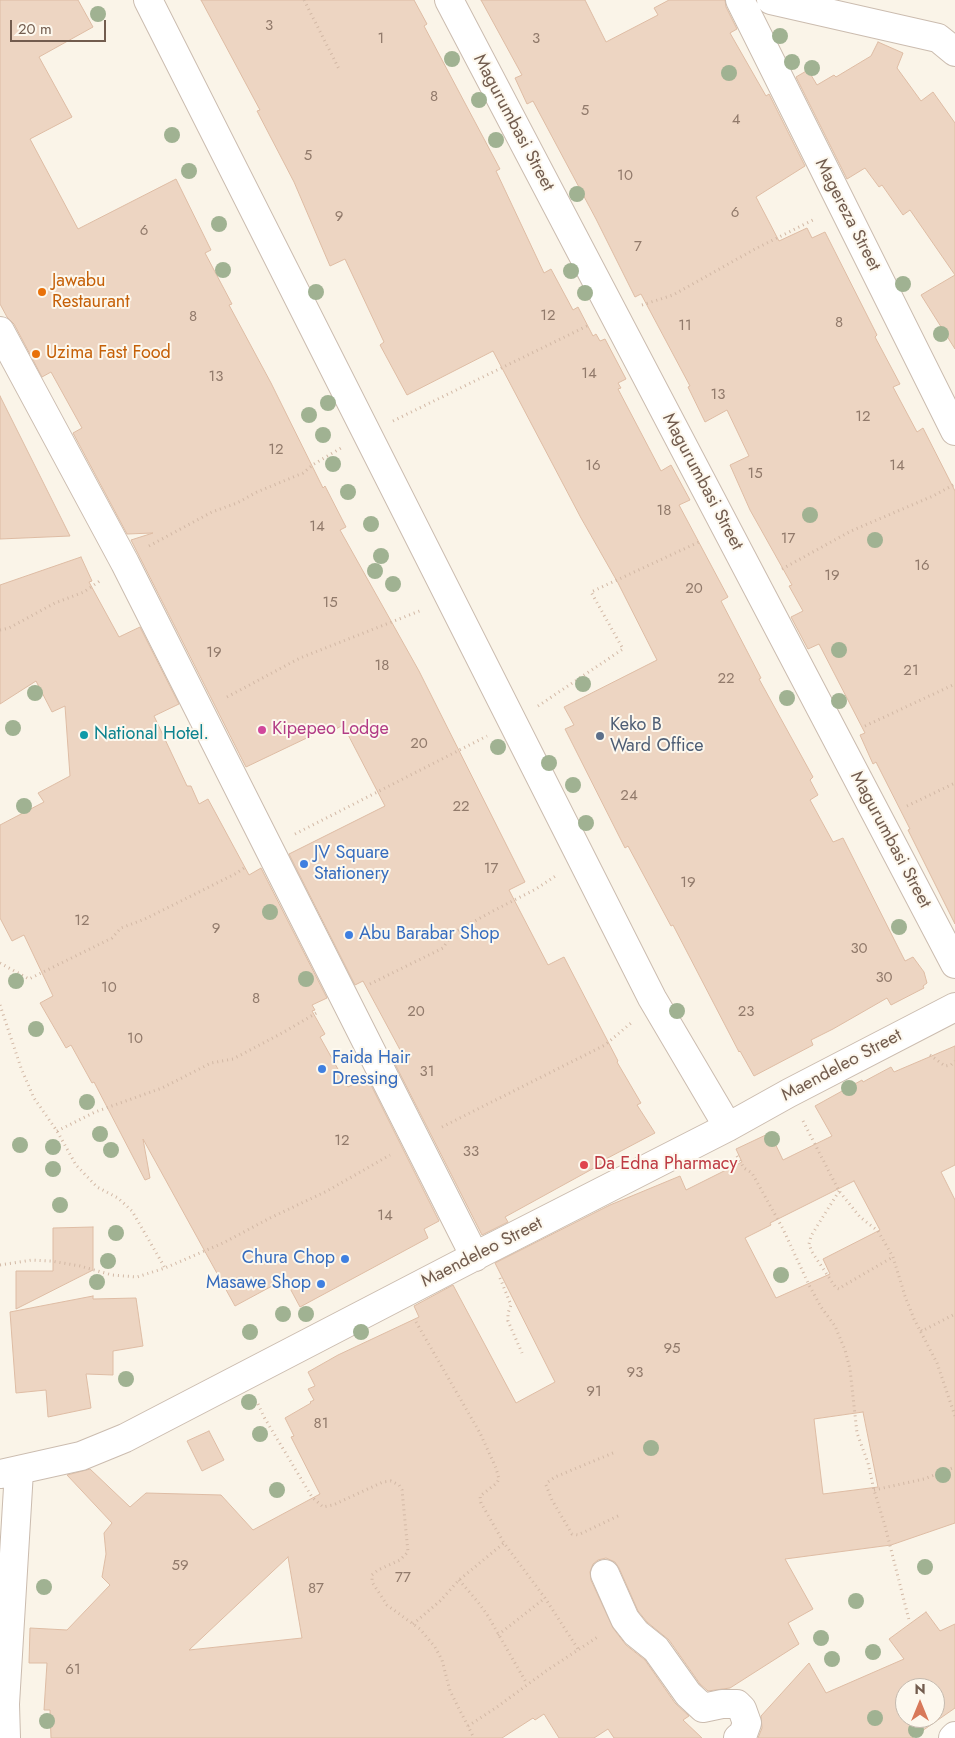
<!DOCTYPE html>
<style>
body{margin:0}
#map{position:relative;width:955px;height:1738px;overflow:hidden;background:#faf4e8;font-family:Jost,sans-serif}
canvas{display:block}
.north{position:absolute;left:895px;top:1678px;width:50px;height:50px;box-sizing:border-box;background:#fdf8ee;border:1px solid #c5baae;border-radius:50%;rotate:0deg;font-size:14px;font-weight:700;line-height:20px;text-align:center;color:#725c4e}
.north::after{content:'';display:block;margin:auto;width:18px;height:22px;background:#d8795a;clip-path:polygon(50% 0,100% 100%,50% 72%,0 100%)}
.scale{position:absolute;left:10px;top:20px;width:96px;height:22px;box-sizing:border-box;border:2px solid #725c4e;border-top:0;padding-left:6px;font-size:15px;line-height:18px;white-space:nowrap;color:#725c4e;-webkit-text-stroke:4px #fdf8ee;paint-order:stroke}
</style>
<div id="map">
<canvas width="955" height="1738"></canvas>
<div class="north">N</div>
<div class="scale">20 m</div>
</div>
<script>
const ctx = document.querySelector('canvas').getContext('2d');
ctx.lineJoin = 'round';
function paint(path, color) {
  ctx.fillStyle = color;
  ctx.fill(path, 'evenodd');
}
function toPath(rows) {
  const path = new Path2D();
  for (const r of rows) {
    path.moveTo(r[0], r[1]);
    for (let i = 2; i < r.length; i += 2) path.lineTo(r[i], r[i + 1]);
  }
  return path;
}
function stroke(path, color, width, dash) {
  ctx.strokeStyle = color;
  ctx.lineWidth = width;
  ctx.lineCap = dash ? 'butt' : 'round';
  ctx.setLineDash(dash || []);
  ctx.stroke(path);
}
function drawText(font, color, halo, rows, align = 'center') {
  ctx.font = font + ' Jost,sans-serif';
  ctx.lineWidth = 4;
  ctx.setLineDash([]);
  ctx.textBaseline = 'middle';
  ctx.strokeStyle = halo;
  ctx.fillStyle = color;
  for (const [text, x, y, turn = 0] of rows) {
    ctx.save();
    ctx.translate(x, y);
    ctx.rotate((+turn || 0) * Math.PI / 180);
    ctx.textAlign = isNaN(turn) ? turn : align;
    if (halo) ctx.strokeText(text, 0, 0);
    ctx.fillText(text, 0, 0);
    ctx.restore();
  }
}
const building = toPath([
 [0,0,78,0,93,27,39,57,72,117,30,139,78,229,176,179,211,250,205,253,232,304,229,305,271,383,323,488,325,486,346,527,340,530,419,671,525,882,509,890,548,965,564,957,618,1061,617,1062,641,1103,637,1105,655,1133,604,1160,605,1162,505,1217,508,1222,482,1235,395,1064,405,1059,363,981,355,985,289,854,385,806,343,725,336,729,334,725,246,767,131,540,153,533,127,534,73,433,82,428,51,372,42,377,14,324,7,317,0,304,0,0],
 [201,0,414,0,427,24,424,26,500,169,496,171,544,273,551,269,573,310,578,307,593,336,596,334,600,341,605,339,626,379,618,383,621,388,618,389,661,471,671,465,690,500,679,505,728,597,721,601,761,678,759,679,813,777,810,780,818,795,810,800,833,842,843,838,905,961,913,957,924,972,927,983,923,986,924,988,891,1005,887,998,833,1029,811,1040,813,1045,754,1076,740,1051,739,1052,673,925,671,926,628,846,625,848,565,729,574,725,564,707,657,660,618,583,581,518,493,351,407,395,380,345,384,342,345,259,330,266,294,182,257,111,260,110,201,0],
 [481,0,585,0,606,42,658,15,654,8,669,0,725,0,726,7,737,29,730,33,766,96,769,94,805,166,756,197,779,241,807,228,812,238,825,232,877,335,875,337,900,384,893,387,917,432,923,428,955,491,955,924,908,830,910,829,876,762,873,764,860,735,865,733,819,644,808,649,791,617,803,611,789,586,792,585,750,510,730,465,749,456,727,410,705,422,688,387,690,386,641,294,635,297,596,219,533,101,527,104,515,78,522,75,481,0],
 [878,42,903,53,897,68,921,101,933,92,955,123,955,275,910,210,903,215,882,185,879,187,865,168,847,179,796,77,808,70,817,85,834,75,836,77,871,56,878,42],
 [955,275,955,349,921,295,955,275],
 [0,396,70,536,0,539,0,396],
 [81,557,92,581,89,582,119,637,140,627,179,704,154,716,187,786,191,786,199,804,208,799,249,875,261,868,327,998,312,1005,315,1010,312,1011,325,1034,320,1037,348,1087,367,1077,439,1221,424,1229,428,1238,300,1307,285,1279,235,1306,143,1139,150,1178,145,1180,94,1082,92,1083,71,1045,66,1048,40,1003,53,996,24,935,12,941,0,918,0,825,44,802,38,793,70,776,65,706,52,712,36,681,0,704,0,585,81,557],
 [955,1046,955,1165,941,1172,955,1200,955,1523,891,1545,785,1559,813,1609,788,1623,799,1644,730,1688,708,1691,700,1684,669,1640,647,1622,638,1611,619,1568,615,1562,606,1558,598,1560,593,1564,590,1572,591,1580,613,1628,626,1645,645,1660,675,1703,689,1716,683,1720,702,1738,614,1738,608,1729,594,1738,559,1738,544,1714,535,1720,533,1718,502,1738,51,1738,50,1710,44,1710,47,1663,29,1663,30,1628,67,1630,110,1585,102,1577,106,1554,104,1533,112,1523,67,1475,90,1469,130,1507,146,1493,221,1495,253,1530,320,1494,291,1437,294,1436,285,1418,311,1403,310,1402,314,1400,308,1389,315,1386,308,1372,338,1355,419,1317,414,1306,453,1285,516,1403,555,1382,495,1263,610,1205,680,1176,686,1190,742,1162,736,1149,770,1133,783,1160,832,1136,815,1106,862,1080,863,1082,891,1067,894,1072,955,1046],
 [854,1181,880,1230,823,1259,830,1274,776,1298,745,1238,771,1225,770,1223,854,1181],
 [863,1412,878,1487,823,1494,814,1419,863,1412],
 [288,1557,302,1638,189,1650,288,1557],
 [93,1227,93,1270,16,1309,16,1271,53,1271,53,1228,93,1227],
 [93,1296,93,1299,136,1298,143,1346,113,1351,113,1375,86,1374,91,1408,48,1417,46,1390,16,1393,10,1312,93,1296],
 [209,1431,224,1460,202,1471,187,1441,209,1431],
 [926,1612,940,1631,955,1624,955,1708,912,1738,758,1738,762,1728,761,1716,809,1663,826,1693,904,1659,889,1639,926,1612],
 [905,1688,935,1688,935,1718,905,1718,905,1688]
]);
paint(building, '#edd5c2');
stroke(building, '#debca4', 1);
const street = toPath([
 [148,0,652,998,728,1127],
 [449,0,955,964],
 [740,0,955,431],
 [771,0,938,38,955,52],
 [0,331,125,563,475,1257],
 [0,1474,81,1456,125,1438,485,1251,728,1127,789,1093,955,1007],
 [605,1574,625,1619,636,1633,656,1649,688,1694,703,1708,722,1704,737,1704,742,1709,747,1723,743,1734,738,1738],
 [6,1738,5,1704,19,1471],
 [953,1738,955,1736]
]);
stroke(street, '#cbbcaf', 30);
stroke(toPath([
 [304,0,339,69],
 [642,305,673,295,755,249,815,219],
 [393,421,587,326],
 [149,546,212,512,237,503,257,492,303,473,314,464,341,448],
 [782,569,851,531,933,496,955,484],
 [0,630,9,628,55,603,84,592,101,580],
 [227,697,300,658,422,610],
 [538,706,623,649,591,592,699,542],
 [865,726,955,684],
 [907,806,955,783],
 [295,834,487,736],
 [0,963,29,979,112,938,121,928,145,919,237,873,244,868],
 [370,984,443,948,453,933,493,911,536,889,557,875],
 [0,1005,21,1068,34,1098,57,1131,76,1165,97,1187,118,1198,132,1211,165,1268],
 [930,1055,945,1066,951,1065,955,1061],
 [803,1121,839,1191,860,1217,878,1231,893,1257,905,1296,914,1319,937,1363,955,1416],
 [442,1127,605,1045,631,1023],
 [57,1131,95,1112,162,1088,211,1063,233,1059,284,1032,318,1012],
 [737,1156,744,1168,752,1173,783,1229,809,1285,821,1307,835,1326,845,1350,850,1369,857,1433,868,1463,874,1490,885,1526,909,1620],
 [839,1191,811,1236,809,1244,812,1252,836,1288,839,1289,843,1286,893,1257],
 [0,1265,32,1260,51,1261,80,1266,112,1275,137,1277,165,1268,223,1243,270,1218,327,1191,390,1155],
 [500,1278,511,1305,508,1313,508,1321,522,1353],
 [416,1322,480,1433,496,1468,499,1479,497,1483,480,1496,481,1503,504,1543,545,1598,578,1649],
 [921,1330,922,1331,955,1314],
 [258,1404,264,1417,312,1497,323,1507,333,1505,383,1482,391,1481,399,1485,402,1490,408,1552,400,1560,378,1570,372,1575,372,1582,387,1605,420,1629,435,1647,442,1660,450,1691,474,1738],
 [613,1453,555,1477,548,1482,546,1485,552,1500,572,1534,578,1535,620,1515],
 [874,1490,924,1479,955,1467],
 [459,1580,478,1602,488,1616,527,1684],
 [413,1624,440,1601,459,1580,504,1543],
 [498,1635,545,1598],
 [468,1726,497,1707,546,1671,599,1636]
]), '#d2b8a5', 3, [1, 4]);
stroke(street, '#fff', 28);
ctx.fillStyle = '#a0b292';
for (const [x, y] of [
 [98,14],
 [780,36],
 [452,59],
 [792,62],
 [812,68],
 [729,73],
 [479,100],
 [172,135],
 [496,140],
 [189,171],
 [577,194],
 [219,224],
 [223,270],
 [571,271],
 [903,284],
 [316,292],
 [585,293],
 [941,334],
 [328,403],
 [309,415],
 [323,435],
 [333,464],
 [348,492],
 [810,515],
 [371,524],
 [875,540],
 [381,556],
 [375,571],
 [393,584],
 [839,650],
 [583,684],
 [35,693],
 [787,698],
 [839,701],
 [13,728],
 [498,747],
 [549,763],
 [573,785],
 [24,806],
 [586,823],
 [270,912],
 [899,927],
 [306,979],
 [16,981],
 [677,1011],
 [36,1029],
 [849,1088],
 [87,1102],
 [100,1134],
 [772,1139],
 [20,1145],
 [53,1147],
 [111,1150],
 [53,1169],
 [60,1205],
 [116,1233],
 [108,1261],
 [781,1275],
 [97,1282],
 [283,1314],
 [306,1314],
 [250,1332],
 [361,1332],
 [126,1379],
 [249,1402],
 [260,1434],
 [651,1448],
 [943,1475],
 [277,1490],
 [925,1567],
 [44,1587],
 [856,1601],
 [821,1638],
 [873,1652],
 [832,1659],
 [875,1718],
 [47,1721],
 [916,1730]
]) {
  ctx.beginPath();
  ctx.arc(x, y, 8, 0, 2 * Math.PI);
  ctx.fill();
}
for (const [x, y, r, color] of [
 [42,292,5,"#e8710a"],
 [36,354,5,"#e8710a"],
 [262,730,5,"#d1479c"],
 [84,735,5,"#0f9aa8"],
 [600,736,5,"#5c6f8a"],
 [304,864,5,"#3f7fe0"],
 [349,935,5,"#3f7fe0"],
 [322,1069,5,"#3f7fe0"],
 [584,1165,5,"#e0444e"],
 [345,1259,5,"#3f7fe0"],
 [321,1284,5,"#3f7fe0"]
]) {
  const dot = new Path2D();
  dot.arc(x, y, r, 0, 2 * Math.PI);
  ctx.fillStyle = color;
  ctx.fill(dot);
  stroke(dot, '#fdf8ee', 2);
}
drawText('15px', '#917a6b', null, [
 ["3",269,26],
 ["1",381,39],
 ["3",536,39],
 ["8",434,97],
 ["5",585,111],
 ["4",736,120],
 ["5",308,156],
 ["10",625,176],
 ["6",735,213],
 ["9",339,217],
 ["6",144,231],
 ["7",638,247],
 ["12",548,316],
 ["8",193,317],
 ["8",839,323],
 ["11",685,326],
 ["14",589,374],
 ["13",216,377],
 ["13",718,395],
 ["12",863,417],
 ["12",276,450],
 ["16",593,466],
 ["14",897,466],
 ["15",755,474],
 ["18",664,511],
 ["14",317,527],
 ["17",788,539],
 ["16",922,566],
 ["19",832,576],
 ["20",694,589],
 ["15",330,603],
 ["19",214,653],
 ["18",382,666],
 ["21",911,671],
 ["22",726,679],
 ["20",419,744],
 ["24",629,796],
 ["22",461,807],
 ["17",491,869],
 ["19",688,883],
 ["12",82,921],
 ["9",216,929],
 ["30",859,949],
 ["30",884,978],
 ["10",109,988],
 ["8",256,999],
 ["20",416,1012],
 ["23",746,1012],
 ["10",135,1039],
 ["31",427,1072],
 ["12",342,1141],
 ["33",471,1152],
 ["14",385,1216],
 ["95",672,1349],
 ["93",635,1373],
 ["91",594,1392],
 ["81",321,1424],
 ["59",180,1566],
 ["77",403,1578],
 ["87",316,1589],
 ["61",73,1670]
]);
drawText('18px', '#725c4e', '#fdf8ee', [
 ["Magurumbasi Street",513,123,62],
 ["Magereza Street",847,215,63],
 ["Magurumbasi Street",702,482,62],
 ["Magurumbasi Street",890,840,62],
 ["Maendeleo Street",842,1066,-28],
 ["Maendeleo Street",482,1253,-27]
]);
drawText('18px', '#c56008', '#fdf8ee', [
 ["Jawabu",52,282],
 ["Restaurant",52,303],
 ["Uzima Fast Food",46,354]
], 'left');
drawText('18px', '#4e5e75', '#fdf8ee', [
 ["Keko B",610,726],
 ["Ward Office",610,747]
], 'left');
drawText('18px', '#b23c85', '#fdf8ee', [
 ["Kipepeo Lodge",272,730]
], 'left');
drawText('18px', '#0d838f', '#fdf8ee', [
 ["National Hotel.",94,735]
], 'left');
drawText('18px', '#366cbe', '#fdf8ee', [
 ["JV Square",314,854],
 ["Stationery",314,875],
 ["Abu Barabar Shop",359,935],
 ["Faida Hair",332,1059],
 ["Dressing",332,1080],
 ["Chura Chop",335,1259,"right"],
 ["Masawe Shop",311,1284,"right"]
], 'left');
drawText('18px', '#be3a42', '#fdf8ee', [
 ["Da Edna Pharmacy",594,1165]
], 'left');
</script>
